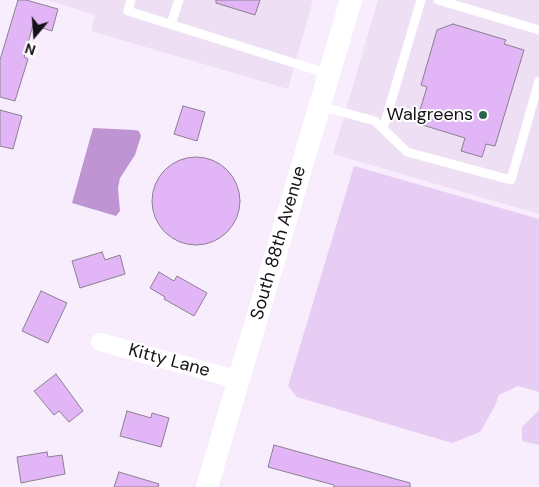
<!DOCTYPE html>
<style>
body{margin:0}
#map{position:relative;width:539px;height:487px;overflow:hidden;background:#f8edfd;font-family:"DM Sans",sans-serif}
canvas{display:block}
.north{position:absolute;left:10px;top:10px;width:50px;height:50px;-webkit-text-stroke:4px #fff;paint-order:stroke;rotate:198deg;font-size:14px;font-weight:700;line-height:20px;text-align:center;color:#141116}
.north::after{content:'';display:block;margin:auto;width:18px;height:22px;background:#141116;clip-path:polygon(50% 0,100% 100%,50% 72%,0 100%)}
</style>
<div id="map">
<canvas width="539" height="487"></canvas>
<div class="north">N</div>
</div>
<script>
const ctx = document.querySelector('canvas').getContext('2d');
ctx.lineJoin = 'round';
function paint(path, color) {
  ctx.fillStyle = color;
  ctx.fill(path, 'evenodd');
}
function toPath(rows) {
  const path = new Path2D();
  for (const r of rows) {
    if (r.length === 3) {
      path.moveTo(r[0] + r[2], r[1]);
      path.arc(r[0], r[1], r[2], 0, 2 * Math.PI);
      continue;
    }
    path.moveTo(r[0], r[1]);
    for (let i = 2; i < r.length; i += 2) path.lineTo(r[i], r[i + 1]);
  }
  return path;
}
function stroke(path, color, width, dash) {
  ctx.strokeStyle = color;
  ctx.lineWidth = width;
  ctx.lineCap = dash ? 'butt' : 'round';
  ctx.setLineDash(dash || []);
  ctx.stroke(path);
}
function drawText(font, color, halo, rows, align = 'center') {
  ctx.font = font + ' "DM Sans",sans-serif';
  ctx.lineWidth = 4;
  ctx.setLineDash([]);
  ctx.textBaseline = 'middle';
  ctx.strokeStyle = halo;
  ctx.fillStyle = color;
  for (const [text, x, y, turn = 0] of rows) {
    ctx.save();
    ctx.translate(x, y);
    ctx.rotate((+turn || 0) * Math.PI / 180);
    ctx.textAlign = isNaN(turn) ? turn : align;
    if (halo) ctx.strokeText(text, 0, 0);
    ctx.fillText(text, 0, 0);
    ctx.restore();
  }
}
paint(toPath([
 [47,0,313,0,288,89,91,31,95,15],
 [378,0,539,0,539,214,333,154]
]), '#eedff5');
paint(toPath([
 [354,166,539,219,539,392,518,386,499,395,495,406,480,432,452,443,297,397,288,386],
 [539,410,539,445,522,441,522,427]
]), '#e7ccf4');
paint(toPath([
 [93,128,134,130,139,131,141,136,135,155,120,178,118,188,120,211,116,216,72,203]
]), '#be94d2');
const building = toPath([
 [18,0,26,0,58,9,52,31,33,25,24,57,28,59,15,101,0,97,0,60,18,0],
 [216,0,260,0,255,15,216,3,216,0],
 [453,24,506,40,504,44,524,50,495,146,486,144,482,157,461,151,465,138,416,123,427,87,421,85,437,30,453,24],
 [183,106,205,112,197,141,174,134,183,106],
 [0,110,22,116,13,149,0,146,0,110],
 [196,201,44],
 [102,252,105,260,120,255,125,274,80,288,72,261,102,252],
 [159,272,174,281,177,276,207,293,194,316,164,299,165,297,150,288,159,272],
 [41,291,67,303,48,343,22,331,41,291],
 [56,374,83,411,69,422,59,411,54,415,34,391,56,374],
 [127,411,151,418,152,413,169,418,161,447,120,436,127,411],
 [274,445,410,483,410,487,334,487,334,485,268,467,274,445],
 [47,452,48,457,62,455,65,474,21,483,17,457,47,452],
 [119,472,159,484,158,487,114,487,119,472]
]);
paint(building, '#e2b6f6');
stroke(building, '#8a808f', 1);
stroke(toPath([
 [131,0,128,11,329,74],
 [438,0,539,30],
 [171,24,179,0],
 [320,106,375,121,407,152,511,180,539,81],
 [383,129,421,0]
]), '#fff', 9);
stroke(toPath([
 [100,342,239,380]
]), '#fff', 18);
stroke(toPath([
 [207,487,351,0]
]), '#fff', 22);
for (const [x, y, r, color] of [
 [483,115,5,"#29634c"]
]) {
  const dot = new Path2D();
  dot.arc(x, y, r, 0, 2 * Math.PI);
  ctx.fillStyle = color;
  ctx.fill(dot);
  stroke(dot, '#fff', 2);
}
drawText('18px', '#141116', '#fff', [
 ["Walgreens",473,115]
], 'right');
drawText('18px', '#141116', '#fff', [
 ["South 88th Avenue",279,243,-74],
 ["Kitty Lane",169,361,15]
]);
</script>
